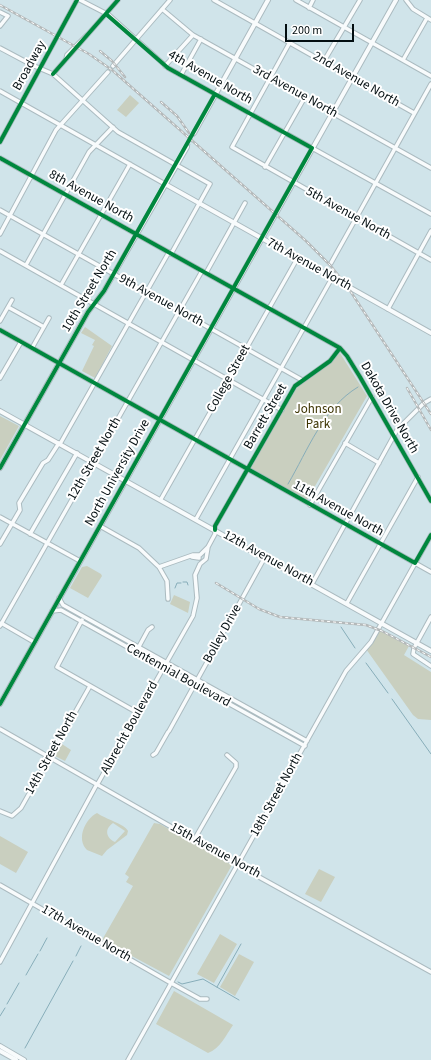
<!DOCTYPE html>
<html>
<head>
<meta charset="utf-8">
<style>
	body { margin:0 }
	#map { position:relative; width:431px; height:1060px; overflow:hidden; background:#d0e4ea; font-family:"Source Sans 3",sans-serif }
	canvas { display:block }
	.scale { position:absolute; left:285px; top:24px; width:69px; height:18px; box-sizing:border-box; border:2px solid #030e11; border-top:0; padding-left:5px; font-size:12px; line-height:14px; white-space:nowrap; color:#030e11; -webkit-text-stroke:3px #fff; paint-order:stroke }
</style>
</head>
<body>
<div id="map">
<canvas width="431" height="1060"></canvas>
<div class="scale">200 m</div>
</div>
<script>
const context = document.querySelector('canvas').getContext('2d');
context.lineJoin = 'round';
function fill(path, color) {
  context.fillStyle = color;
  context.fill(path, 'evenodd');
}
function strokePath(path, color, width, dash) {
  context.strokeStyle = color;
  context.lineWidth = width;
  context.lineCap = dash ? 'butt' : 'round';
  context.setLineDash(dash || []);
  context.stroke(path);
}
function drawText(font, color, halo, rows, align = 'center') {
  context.font = font + ' "Source Sans 3",sans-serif';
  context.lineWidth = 4;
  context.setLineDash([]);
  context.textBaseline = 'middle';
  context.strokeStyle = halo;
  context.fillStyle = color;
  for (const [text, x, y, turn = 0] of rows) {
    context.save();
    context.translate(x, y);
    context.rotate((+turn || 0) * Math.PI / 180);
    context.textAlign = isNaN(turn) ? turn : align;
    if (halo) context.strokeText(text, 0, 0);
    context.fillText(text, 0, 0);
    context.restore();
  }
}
fill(new Path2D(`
	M 130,95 L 139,103 L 126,117 L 117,110 Z
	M 85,327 L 112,346 L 95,378 L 82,371 L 94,346 L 92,345 L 95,340 L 81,333 Z
	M 340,353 L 367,396 L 307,500 L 250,468 L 296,389 L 302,382 L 330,363 Z
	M 0,416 L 19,426 L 0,460 Z
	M 87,566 L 101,574 L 102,576 L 88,598 L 70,588 L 82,567 Z
	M 174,595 L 190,602 L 188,613 L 170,604 Z
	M 379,629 L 409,646 L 404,655 L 431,672 L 431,720 L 418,719 L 413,715 L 366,649 Z
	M 62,744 L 71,750 L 65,761 L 55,756 Z
	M 97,813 C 105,819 125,824 128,831 L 127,835 L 107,850 L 102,856 L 87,850 C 76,839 85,819 97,813 ZM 113,823 L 125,831 L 115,842 C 106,838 104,829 113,823 Z
	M 154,823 L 160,824 L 232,865 L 169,976 L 102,940 L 133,886 L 126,882 L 129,877 L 125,874 Z
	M 0,836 L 28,852 L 16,873 L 0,864 Z
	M 319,869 L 335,877 L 321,902 L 305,894 Z
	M 220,934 L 237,944 L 214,983 L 197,974 Z
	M 239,954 L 254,962 L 235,996 L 220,987 Z
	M 174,991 L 233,1025 C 226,1035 220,1049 208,1053 L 156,1024 Z`), '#c9cfbf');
strokePath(new Path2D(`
	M 288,484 C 308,450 323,408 358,387
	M 183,582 L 187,582 L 188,585
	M 175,588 L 177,583 L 181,583
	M 341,627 L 355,648
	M 366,663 L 388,693
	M 392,699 L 431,754
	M 40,951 L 47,938
	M 76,956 L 81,946
	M 26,975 L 38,954
	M 178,982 L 182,984 L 203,979 L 239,1000
	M 217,987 L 241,944
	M 7,1004 L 19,983
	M 0,1016 L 5,1008
	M 25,1048 L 73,961`), '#87adb9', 1);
strokePath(new Path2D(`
	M 187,147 L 194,133`), '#b1c4c9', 4, [4, 2]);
const minor = new Path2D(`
	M 80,0 L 109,15 L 168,68 L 431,214
	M 214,0 L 414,113
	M 296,0 L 431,76
	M 406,0 L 413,9 L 431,20
	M 309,8 L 313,0
	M 162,9 L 193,35 L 431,168
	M 0,12 L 8,16 L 0,26
	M 290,42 L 232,147 L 431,260
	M 0,48 L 32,65 L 53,74 L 118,132 L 210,184 L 171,254
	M 66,59 L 67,55 L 87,35
	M 403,60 L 427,18
	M 324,61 L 360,0
	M 113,66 L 170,0
	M 165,66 L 193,35
	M 53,74 L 118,0
	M 181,75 L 201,39
	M 0,91 L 165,184
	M 0,142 L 77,0
	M 0,158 L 340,348 L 347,356 L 360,377 L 431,501
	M 265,167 L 305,97
	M 0,210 L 302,380
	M 0,234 L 56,130 L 108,72
	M 0,251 L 282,410
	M 331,263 L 431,84
	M 26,265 L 89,152 L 113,127
	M 206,273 L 245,203
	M 61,285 L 130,164
	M 8,307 L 44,327
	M 388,309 L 431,231
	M 0,321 L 12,300
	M 0,330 L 431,572
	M 32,348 L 49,318
	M 0,378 L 21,342
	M 345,443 L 379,463
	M 60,444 L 169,252
	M 161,499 L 297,259
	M 310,505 L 372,397
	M 0,517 L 80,561
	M 196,519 L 332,278
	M 100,526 L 139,548 L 159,567 L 193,555 L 200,555 L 208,547
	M 30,534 L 77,453
	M 0,544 L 20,510 L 19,503 L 43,463 L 48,460 L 59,443
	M 192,557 L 199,558
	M 159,567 L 167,581 L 168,599
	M 312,584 L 397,430 L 424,403 L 431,399
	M 59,598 L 63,605 L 307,741
	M 347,603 L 418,477
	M 52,611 L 61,610 L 305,746
	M 431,617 L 414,648 L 413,654 L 431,666
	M 82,620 L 57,667 L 138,713
	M 1,623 L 34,642
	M 0,626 L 202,271
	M 136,652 L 148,630 L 152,627
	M 0,729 L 259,877 L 431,972
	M 169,731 L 265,557
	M 153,755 L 156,753 L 168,732
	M 97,785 L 193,616 L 197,598 L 195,575 L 200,564 L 206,559 L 208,547 L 215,534 L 215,526 L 295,386 L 330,361 L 340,348
	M 0,811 L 12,816 L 21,808 L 90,686
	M 194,840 L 236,767 L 236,763 L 227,755
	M 0,885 L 171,983 L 200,999 L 207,999
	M 0,962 L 97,784
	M 128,1060 L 346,671 L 371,642 L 431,535`);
const major = new Path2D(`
	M 194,133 L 268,0
	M 165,184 L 431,333
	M 0,411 L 431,651
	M 0,468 L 88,312 L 104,291 L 187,147
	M 0,704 L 396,0
	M 0,1046 L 24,1060
	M 0,1051 L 16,1060`);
strokePath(minor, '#abbbc0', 5.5);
strokePath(major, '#abbbc0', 6);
strokePath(minor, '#f8fbfc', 3.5);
strokePath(major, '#f8fbfc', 4);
const rail = new Path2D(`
	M 0,5 L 89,54 L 112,70 L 306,241 L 330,265 L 347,286 L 431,414
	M 100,51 L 112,61 L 125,77
	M 161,102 L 177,116 L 189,133
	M 407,388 L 431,430
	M 216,583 L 259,609 L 280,617 L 366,625 L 382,631 L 431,657`);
strokePath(rail, '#b4b9ba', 2.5);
strokePath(rail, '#fff', 1, [3]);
strokePath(new Path2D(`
	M 53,74 L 118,0
	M 0,142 L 77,0
	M 0,158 L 340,348 L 347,356 L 360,377 L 431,501
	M 0,330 L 415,563 L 431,535
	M 0,468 L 88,312 L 104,291 L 215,94
	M 215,530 L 215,526 L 295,386 L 330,361 L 340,348
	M 0,704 L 312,148 L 168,68 L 106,14`), '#00873e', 4);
drawText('13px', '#030e11', '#fff', [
	["Broadway",30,66,-61],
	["4th Avenue North",210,78,30],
	["2nd Avenue North",356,80,30],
	["3rd Avenue North",295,92,29],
	["8th Avenue North",91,197,29],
	["5th Avenue North",348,214,29],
	["7th Avenue North",309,265,29],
	["10th Street North",90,291,-59],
	["9th Avenue North",161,301,29],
	["College Street",229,379,-61],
	["Dakota Drive North",389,408,60],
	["Barrett Street",266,417,-60],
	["12th Street North",95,459,-60],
	["North University Drive",118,473,-61],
	["11th Avenue North",338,509,29],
	["12th Avenue North",268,559,29],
	["Bolley Drive",223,634,-61],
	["Centennial Boulevard",178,676,29],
	["Albrecht Boulevard",130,728,-61],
	["14th Street North",52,753,-61],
	["18th Street North",277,795,-61],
	["15th Avenue North",215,851,29],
	["17th Avenue North",86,934,30]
]);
drawText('13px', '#3c3300', '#fff', [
	["Johnson",318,410],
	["Park",318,425]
]);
</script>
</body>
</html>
